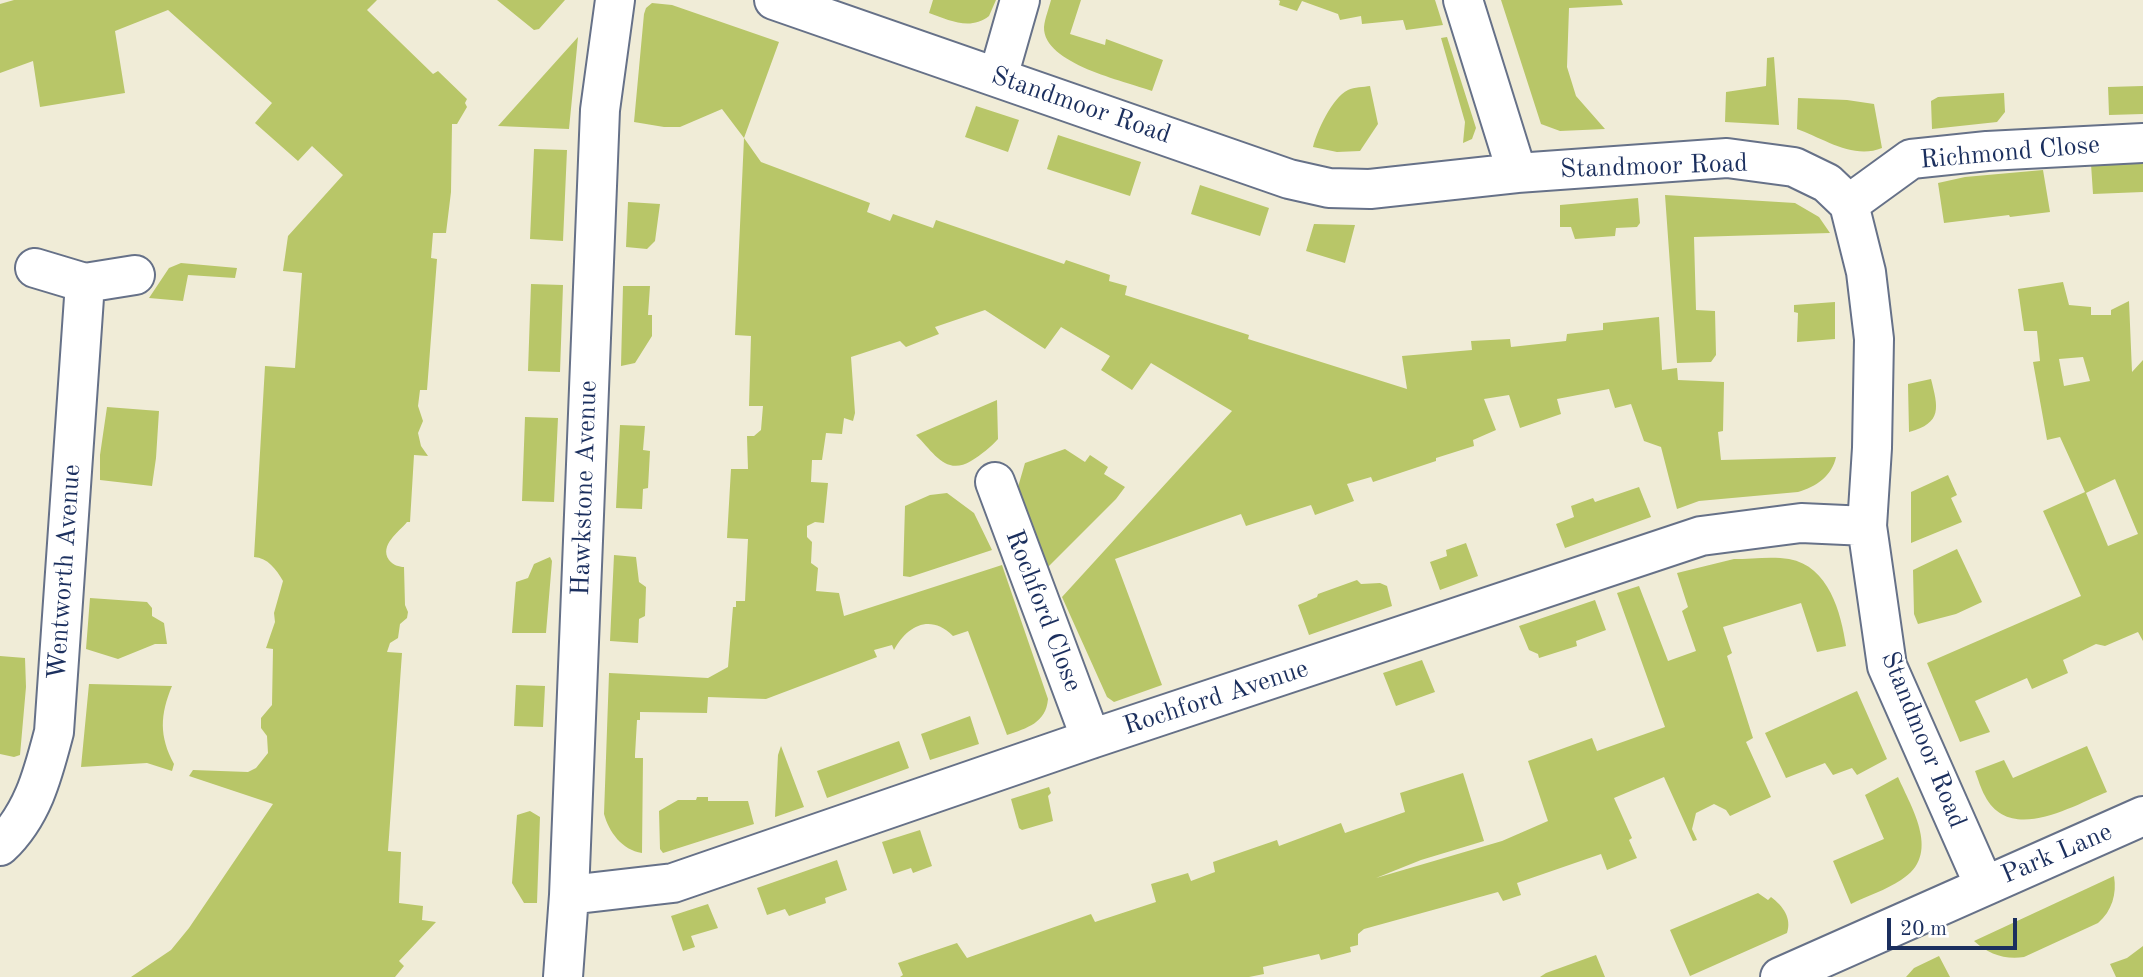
<!DOCTYPE html>
<html>
<head>
<meta charset="utf-8">
<style>
	body { margin:0 }
	#map { position:relative; width:2143px; height:977px; overflow:hidden; background:#f0ecd7; font-family:"Old Standard TT",serif }
	canvas { display:block }
	.scale { position:absolute; left:1887px; top:918px; width:130px; height:32px; box-sizing:border-box; border:4px solid #1b2f5e; border-top:0; padding-left:9px; font-size:21px; line-height:24px; white-space:nowrap; color:#1b2f5e; -webkit-text-stroke:5px #fff; paint-order:stroke }
</style>
</head>
<body>
<div id="map">
<canvas width="2143" height="977"></canvas>
<div class="scale">20 m</div>
</div>
<script>
const context = document.querySelector('canvas').getContext('2d');
context.lineJoin = 'round';
function fill(path, color) {
  context.fillStyle = color;
  context.fill(path, 'evenodd');
}
function strokePath(path, color, width, dash) {
  context.strokeStyle = color;
  context.lineWidth = width;
  context.lineCap = dash ? 'butt' : 'round';
  context.setLineDash(dash || []);
  context.stroke(path);
}
function drawText(font, color, halo, rows, align = 'center') {
  context.font = font + ' "Old Standard TT",serif';
  context.lineWidth = 5;
  context.setLineDash([]);
  context.textBaseline = 'middle';
  context.strokeStyle = halo;
  context.fillStyle = color;
  for (const [text, x, y, turn = 0] of rows) {
    context.save();
    context.translate(x, y);
    context.rotate((+turn || 0) * Math.PI / 180);
    context.textAlign = isNaN(turn) ? turn : align;
    if (halo) context.strokeText(text, 0, 0);
    context.fillText(text, 0, 0);
    context.restore();
  }
}
fill(new Path2D(`
	M 14,0 L 377,0 L 367,10 L 433,74 L 438,71 L 467,99 L 465,103 L 467,107 L 457,124 L 452,124 L 451,192 L 446,233 L 433,233 L 431,258 L 437,259 L 427,390 L 420,390 L 418,406 L 423,421 L 418,433 L 421,446 L 428,456 L 414,455 L 410,522 L 407,522 C 399,532 379,545 389,560 C 393,565 399,567 404,567 L 405,605 L 408,612 L 407,618 L 400,624 L 398,638 L 390,643 L 387,652 L 402,653 L 388,851 L 401,852 L 399,903 L 423,906 L 422,920 L 436,922 L 399,961 L 404,966 L 395,977 L 131,977 L 171,950 L 189,928 L 273,804 L 189,776 L 193,770 L 248,772 L 256,768 L 268,753 L 267,736 L 261,728 L 261,718 L 272,705 L 273,649 L 266,648 L 275,622 L 274,613 L 283,581 C 276,569 268,558 254,557 L 265,366 L 295,368 L 302,273 L 283,271 L 288,236 L 343,175 L 312,146 L 298,161 L 255,123 L 272,103 L 168,10 L 115,31 L 125,93 L 40,107 L 33,61 L 0,73 L 0,4 Z
	M 497,0 L 565,0 L 539,29 L 534,30 Z
	M 933,0 L 996,0 L 989,16 C 970,31 949,20 929,13 Z
	M 1051,0 L 1081,0 L 1070,34 L 1105,45 L 1106,39 L 1163,60 L 1152,91 C 1125,81 1043,64 1044,27 C 1045,18 1049,8 1051,0 Z
	M 1278,0 L 1435,0 L 1443,25 L 1406,30 L 1403,20 L 1362,24 L 1361,16 L 1340,20 L 1338,14 L 1302,1 L 1297,11 L 1279,5 L 1280,1 Z
	M 1501,0 L 1621,0 L 1623,5 L 1569,8 L 1567,67 L 1576,96 L 1605,129 L 1560,131 L 1541,124 Z
	M 652,3 L 672,5 L 779,42 L 744,138 L 761,162 L 870,203 L 867,212 L 890,221 L 893,214 L 933,228 L 936,220 L 1064,264 L 1066,260 L 1110,275 L 1109,281 L 1127,286 L 1125,295 L 1249,335 L 1248,339 L 1407,389 L 1402,356 L 1472,350 L 1471,341 L 1510,339 L 1511,347 L 1566,341 L 1567,334 L 1603,330 L 1603,323 L 1659,317 L 1662,370 L 1677,368 L 1678,380 L 1724,382 L 1723,431 L 1718,432 L 1721,460 L 1836,457 C 1832,476 1816,487 1798,492 L 1699,501 L 1677,509 L 1661,447 L 1644,441 L 1631,404 L 1615,408 L 1609,389 L 1557,399 L 1561,414 L 1520,428 L 1509,395 L 1484,399 L 1496,430 L 1473,440 L 1474,446 L 1436,458 L 1436,461 L 1373,482 L 1371,477 L 1347,484 L 1354,501 L 1315,515 L 1311,505 L 1246,526 L 1241,514 L 1115,559 L 1162,685 L 1114,702 L 1107,697 L 1062,597 L 1232,411 L 1151,363 L 1132,390 L 1101,370 L 1110,356 L 1061,327 L 1045,349 L 985,310 L 935,327 L 939,334 L 906,347 L 900,341 L 851,357 L 855,413 L 853,421 L 844,418 L 842,434 L 826,433 L 822,460 L 812,460 L 811,482 L 828,483 L 824,523 L 815,522 L 807,526 L 807,537 L 812,542 L 811,563 L 818,568 L 816,591 L 839,593 L 844,616 L 1002,565 L 1048,699 C 1046,723 1027,728 1007,735 L 968,631 L 953,636 C 930,613 907,626 894,650 L 892,645 L 874,650 L 877,657 L 766,699 L 708,697 L 707,713 L 640,712 L 640,720 L 637,720 L 635,755 L 635,758 L 643,758 L 642,853 C 622,850 609,832 604,814 L 609,673 L 708,678 L 728,667 L 733,607 L 736,607 L 736,601 L 745,601 L 748,539 L 727,538 L 731,469 L 748,469 L 747,436 L 754,436 L 761,430 L 763,406 L 749,406 L 751,336 L 735,335 L 744,138 L 722,109 L 680,127 L 664,127 L 634,122 L 644,14 L 646,8 Z
	M 578,37 L 569,129 L 498,126 Z
	M 1447,37 L 1476,128 L 1472,139 L 1463,143 L 1465,122 L 1441,38 Z
	M 1774,57 L 1779,125 L 1725,122 L 1726,92 L 1766,86 L 1767,58 Z
	M 1370,86 L 1378,124 L 1360,151 L 1337,152 L 1313,147 C 1317,131 1332,98 1348,90 C 1354,87 1364,87 1370,86 Z
	M 2143,86 L 2143,114 L 2109,115 L 2108,87 Z
	M 2004,93 L 2005,112 L 1997,122 L 1932,129 L 1931,101 L 1938,97 Z
	M 1798,98 L 1847,100 L 1874,104 L 1882,148 C 1853,160 1823,138 1797,129 Z
	M 976,106 L 1019,120 L 1008,152 L 965,137 Z
	M 1058,135 L 1141,162 L 1130,196 L 1047,169 Z
	M 534,149 L 567,150 L 563,241 L 530,239 Z
	M 2143,163 L 2143,192 L 2093,194 L 2091,164 Z
	M 2043,170 L 2050,212 L 2010,217 L 2009,215 L 1944,223 L 1938,183 L 1965,177 Z
	M 1200,185 L 1269,208 L 1260,236 L 1191,214 Z
	M 1665,195 L 1795,203 L 1819,217 L 1830,233 L 1694,237 L 1696,310 L 1715,311 L 1716,355 L 1711,362 L 1677,363 Z
	M 1638,198 L 1640,223 L 1637,227 L 1616,228 L 1615,236 L 1575,239 L 1571,227 L 1560,227 L 1560,205 Z
	M 628,202 L 660,204 L 655,241 L 647,249 L 626,247 Z
	M 1314,224 L 1355,225 L 1345,263 L 1306,251 Z
	M 181,263 L 237,268 L 235,278 L 188,275 L 183,301 L 149,298 L 169,268 Z
	M 2063,282 L 2069,305 L 2091,307 L 2091,315 L 2111,315 L 2111,310 L 2129,301 L 2132,372 L 2143,360 L 2143,641 L 2138,632 L 2105,646 L 2096,644 L 2063,660 L 2068,673 L 2032,689 L 2027,678 L 1975,701 L 1990,732 L 1960,742 L 1927,663 L 2081,596 L 2043,511 L 2085,492 L 2060,437 L 2047,440 L 2033,362 L 2040,361 L 2037,331 L 2024,331 L 2018,289 ZM 2083,357 L 2090,381 L 2064,386 L 2059,359 ZM 2115,479 L 2138,534 L 2108,546 L 2086,493 Z
	M 531,284 L 563,285 L 560,372 L 528,371 Z
	M 623,286 L 650,286 L 648,315 L 652,315 L 652,336 L 635,363 L 621,366 Z
	M 1835,302 L 1835,339 L 1797,342 L 1798,313 L 1794,312 L 1794,305 Z
	M 1931,379 C 1938,407 1943,423 1909,432 L 1908,384 Z
	M 997,400 L 998,439 C 990,448 982,454 971,461 C 946,476 934,453 916,435 Z
	M 107,407 L 159,411 L 156,458 L 152,486 L 100,480 L 100,455 Z
	M 525,417 L 558,418 L 554,502 L 522,501 Z
	M 620,425 L 645,426 L 643,450 L 650,451 L 648,488 L 643,489 L 642,509 L 616,508 Z
	M 1065,449 L 1085,462 L 1090,455 L 1108,467 L 1104,474 L 1125,487 L 1116,499 L 1048,567 L 1018,497 L 1018,487 L 1025,463 Z
	M 1948,475 L 1957,495 L 1951,498 L 1962,522 L 1911,543 L 1911,492 Z
	M 1639,487 L 1651,517 L 1565,548 L 1556,524 L 1574,517 L 1571,506 L 1593,498 L 1595,502 Z
	M 947,493 L 974,513 L 992,550 L 910,577 L 903,576 L 905,506 L 930,495 Z
	M 1466,543 L 1478,576 L 1440,590 L 1430,562 L 1447,556 L 1446,550 Z
	M 1957,549 L 1982,602 L 1956,614 L 1918,624 L 1914,614 L 1913,570 Z
	M 614,555 L 636,557 L 639,582 L 646,587 L 645,616 L 639,619 L 638,643 L 610,641 Z
	M 550,557 L 552,561 L 546,633 L 512,633 L 516,582 L 528,578 L 534,564 Z
	M 1734,559 C 1751,559 1772,556 1789,559 C 1829,566 1841,613 1846,646 L 1817,652 L 1801,603 L 1723,627 L 1732,653 L 1727,656 L 1753,738 L 1746,742 L 1771,797 L 1730,816 L 1726,810 L 1714,804 L 1696,813 L 1692,829 L 1697,840 L 1693,841 L 1664,777 L 1614,798 L 1632,838 L 1629,840 L 1637,858 L 1607,870 L 1601,854 L 1517,883 L 1521,895 L 1503,901 L 1498,892 L 1364,929 L 1358,934 L 1358,945 L 1350,947 L 1351,952 L 1321,960 L 1319,954 L 1263,967 L 1264,974 L 1249,977 L 900,977 L 903,975 L 898,963 L 957,943 L 967,958 L 1091,914 L 1095,922 L 1156,902 L 1151,884 L 1188,873 L 1191,881 L 1215,872 L 1213,862 L 1277,840 L 1279,846 L 1341,823 L 1345,833 L 1405,812 L 1400,793 L 1463,773 L 1484,841 L 1421,860 L 1376,878 L 1502,841 L 1548,821 L 1528,761 L 1592,738 L 1597,751 L 1665,727 L 1617,593 L 1639,586 L 1668,661 L 1696,651 L 1682,611 L 1688,607 L 1677,573 Z
	M 1357,580 L 1361,584 L 1380,583 L 1387,586 L 1392,606 L 1309,635 L 1298,605 L 1317,597 L 1318,594 Z
	M 90,598 L 147,602 L 152,608 L 152,616 L 164,623 L 167,644 L 155,644 L 118,659 L 86,649 Z
	M 1595,600 L 1606,630 L 1576,641 L 1577,646 L 1539,658 L 1538,654 L 1529,650 L 1519,626 Z
	M 0,656 L 25,658 L 26,687 L 20,755 L 14,757 L 0,754 Z
	M 1422,660 L 1435,692 L 1396,706 L 1383,673 Z
	M 89,684 L 172,686 C 160,715 159,736 174,764 L 172,771 L 147,763 L 81,767 Z
	M 516,685 L 545,686 L 543,727 L 514,726 Z
	M 1857,691 L 1887,759 L 1857,775 L 1852,768 L 1833,775 L 1825,763 L 1786,778 L 1765,733 Z
	M 970,716 L 979,744 L 930,760 L 921,734 Z
	M 899,741 L 909,768 L 827,798 L 817,771 Z
	M 781,746 L 804,807 L 775,817 L 778,755 Z
	M 2087,746 L 2107,792 C 2072,806 2010,844 1985,796 C 1981,789 1978,779 1975,771 L 2004,760 L 2013,778 Z
	M 1898,777 C 1912,809 1942,855 1901,880 C 1886,890 1867,896 1851,904 L 1833,861 L 1884,839 L 1865,795 Z
	M 1049,787 L 1051,793 L 1048,796 L 1053,821 L 1022,830 L 1019,828 L 1011,799 Z
	M 697,797 L 708,797 L 708,801 L 748,801 L 754,824 L 663,853 L 660,849 L 659,811 L 678,800 L 696,800 Z
	M 530,811 L 540,817 L 537,903 L 524,903 L 512,883 L 517,815 Z
	M 920,830 L 932,866 L 913,873 L 911,868 L 893,874 L 882,842 Z
	M 837,860 L 847,890 L 825,898 L 826,903 L 789,916 L 785,909 L 767,915 L 757,888 Z
	M 2114,876 C 2117,894 2112,911 2098,923 L 2024,957 C 2005,960 1988,954 1974,941 Z
	M 1758,893 L 1768,900 L 1771,897 C 1783,906 1792,918 1787,933 L 1690,976 L 1670,930 Z
	M 708,904 L 718,928 L 691,936 L 695,947 L 683,951 L 671,916 Z
	M 2143,946 L 2143,977 L 2116,977 L 2110,964 L 2127,958 Z
	M 1596,955 L 1605,977 L 1540,977 L 1546,973 Z
	M 1939,956 L 1950,977 L 1906,977 L 1914,968 Z`), '#b8c668');
const street = new Path2D(`
	M 774,0 L 1289,179 L 1329,188 L 1370,189 L 1517,173 L 1727,158 L 1794,167 L 1827,183 L 1849,204 L 1866,272 L 1874,339 L 1872,448 L 1867,526 L 1887,666 L 1984,885
	M 1463,0 L 1517,173
	M 998,77 L 1020,0
	M 1849,204 L 1911,159 L 1987,151 L 2143,143
	M 35,268 L 85,283 L 135,275
	M 995,482 L 1091,739
	M 0,846 C 33,815 43,774 54,732 L 85,283
	M 569,895 L 673,883 L 1091,739 L 1701,536 L 1801,523 L 1867,526
	M 563,977 L 569,895 L 600,110 L 615,0
	M 1780,977 L 2143,816`);
strokePath(street, '#667188', 42);
strokePath(street, '#fff', 38);
drawText('26px', '#1b2f5e', '#fff', [
	["Standmoor Road",1081,106,19],
	["Richmond Close",2010,153,-5],
	["Standmoor Road",1654,167,-2],
	["Hawkstone Avenue",585,488,-88],
	["Wentworth Avenue",65,572,-86],
	["Rochford Close",1043,611,69],
	["Rochford Avenue",1216,698,-18],
	["Standmoor Road",1923,740,68],
	["Park Lane",2057,854,-23]
]);
</script>
</body>
</html>
